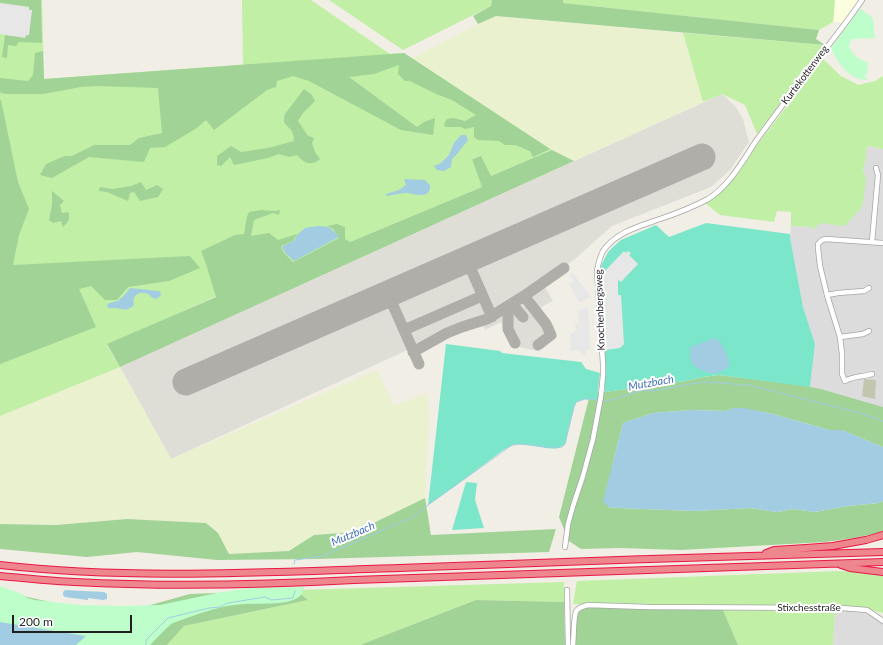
<!DOCTYPE html>
<html>
<head>
<meta charset="utf-8">
<style>
	body { margin:0 }
	#map { position:relative; width:883px; height:645px; overflow:hidden; background:#f1eee5; font-family:Lato,sans-serif }
	canvas { display:block }
	.scale { position:absolute; left:12px; top:615px; width:120px; height:18px; box-sizing:border-box; border:2px solid #1f1f1f; border-top:0; padding-left:5px; font-size:12px; line-height:14px; white-space:nowrap; color:#1f1f1f; -webkit-text-stroke:3px #fff; paint-order:stroke }
</style>
</head>
<body>
<div id="map">
<canvas width="883" height="645"></canvas>
<div class="scale">200 m</div>
</div>
<script>
const context = document.querySelector('canvas').getContext('2d');
context.lineJoin = 'round';
function fill(path, color) {
  context.fillStyle = color;
  context.fill(path, 'evenodd');
}
function strokePath(path, color, width, dash) {
  context.strokeStyle = color;
  context.lineWidth = width;
  context.lineCap = dash ? 'butt' : 'round';
  context.setLineDash(dash || []);
  context.stroke(path);
}
function drawText(font, color, halo, rows, align = 'center') {
  context.font = font + ' Lato,sans-serif';
  context.lineWidth = 4;
  context.setLineDash([]);
  context.textBaseline = 'middle';
  context.strokeStyle = halo;
  context.fillStyle = color;
  for (const [text, x, y, turn = 0] of rows) {
    context.save();
    context.translate(x, y);
    context.rotate((+turn || 0) * Math.PI / 180);
    context.textAlign = isNaN(turn) ? turn : align;
    if (halo) context.strokeText(text, 0, 0);
    context.fillText(text, 0, 0);
    context.restore();
  }
}
fill(new Path2D(`
	M 867,146 L 883,149 L 883,407 L 821,389 L 810,387 L 815,344 L 803,307 L 790,237 L 791,226 L 811,227 L 820,223 L 866,178 L 863,170 L 865,162 Z
	M 842,607 L 870,610 L 883,620 L 883,645 L 833,645 L 835,614 Z`), '#dddcdc');
fill(new Path2D(`
	M 835,0 L 861,0 L 843,23 L 833,22 Z`), '#fbffdf');
fill(new Path2D(`
	M 722,94 L 735,106 L 743,119 L 749,142 L 730,170 L 711,187 L 612,226 L 575,259 L 542,282 L 553,301 L 541,307 L 555,336 L 538,351 L 513,346 L 501,322 L 485,330 L 479,317 L 171,459 L 120,367 Z`), '#dfded6');
fill(new Path2D(`
	M 864,379 L 876,380 L 875,399 L 862,396 Z`), '#c3c6af');
fill(new Path2D(`
	M 496,16 L 683,33 L 703,102 L 574,161 L 552,150 L 412,58 L 478,24 Z
	M 120,367 L 171,459 L 377,370 L 394,406 L 427,393 L 429,417 L 425,498 L 355,532 L 314,535 L 289,551 L 229,554 L 218,533 L 206,523 L 127,519 L 56,525 L 0,524 L 0,416 Z`), '#eaf1ce');
fill(new Path2D(`
	M 0,0 L 42,0 L 44,79 L 243,65 L 242,0 L 311,0 L 390,54 L 404,53 L 552,150 L 491,176 L 481,157 L 472,158 L 482,187 L 350,242 L 345,240 L 345,227 L 327,226 L 333,229 L 340,238 L 293,262 L 107,345 L 120,367 L 0,416 Z
	M 329,0 L 492,0 L 491,6 L 403,50 Z
	M 563,0 L 835,0 L 833,22 L 819,30 L 563,3 Z
	M 683,33 L 825,45 L 797,77 L 794,86 L 757,134 L 745,105 L 722,94 L 703,102 Z
	M 822,58 L 841,76 L 858,85 L 875,81 L 883,76 L 883,149 L 867,146 L 865,162 L 863,170 L 866,178 L 863,203 L 861,208 L 845,226 L 820,223 L 815,229 L 811,227 L 791,226 L 791,212 L 777,211 L 774,222 L 720,215 L 705,203 L 726,187 L 739,171 L 760,141 L 815,70 Z
	M 839,571 L 859,572 L 883,574 L 883,613 L 870,610 L 573,604 L 577,581 Z
	M 564,582 L 564,602 L 476,600 L 360,645 L 167,645 L 184,626 L 308,600 L 296,590 Z
	M 723,610 L 837,611 L 835,614 L 833,645 L 738,645 Z`), '#c1efa6');
fill(new Path2D(`
	M 0,0 L 41,0 L 42,43 L 19,42 L 16,46 L 8,45 L 7,58 L 2,57 L 5,35 L 25,37 L 32,10 L 29,10 L 29,7 L 0,3 Z
	M 492,0 L 563,0 L 563,3 L 819,30 L 816,39 L 825,45 L 496,16 L 478,24 L 473,16 L 491,6 Z
	M 43,51 L 44,79 L 404,53 L 550,149 L 533,157 L 530,151 L 515,145 L 505,145 L 499,141 L 478,140 L 474,137 L 474,127 L 465,129 L 461,127 L 445,127 L 444,124 L 447,119 L 453,118 L 465,121 L 476,115 L 452,100 L 436,94 L 410,81 L 405,81 L 398,74 L 399,65 L 374,74 L 349,77 L 417,127 L 424,122 L 435,118 L 433,135 L 401,130 L 309,81 L 293,76 L 277,81 L 276,87 L 267,90 L 214,130 L 206,120 L 197,128 L 165,147 L 150,148 L 144,162 L 89,157 L 52,178 L 40,175 L 46,164 L 65,156 L 72,156 L 94,145 L 130,145 L 139,138 L 162,133 L 158,88 L 97,86 L 81,87 L 43,94 L 7,94 L 1,93 L 0,91 L 0,78 L 28,81 L 33,75 L 35,53 Z
	M 304,89 L 311,94 L 315,101 L 303,113 L 298,121 L 308,136 L 312,137 L 314,139 L 312,143 L 315,152 L 320,159 C 311,167 304,163 297,155 L 289,157 L 279,154 L 268,158 L 234,165 L 230,157 L 221,166 L 217,165 L 217,156 L 231,146 L 241,152 L 268,148 L 294,141 C 294,137 293,132 290,129 C 285,123 282,123 285,114 Z
	M 0,100 L 1,100 L 18,182 L 29,209 L 19,235 L 13,265 L 190,256 L 200,268 L 169,281 L 128,287 L 117,300 L 105,300 L 91,286 L 79,289 L 96,327 L 0,364 Z
	M 552,150 L 574,161 L 120,367 L 107,344 L 216,297 L 206,264 L 201,251 L 235,235 L 244,234 C 246,227 245,219 249,212 L 261,210 L 275,211 L 280,210 L 279,215 L 273,213 L 254,220 L 251,236 L 269,233 L 278,240 L 297,234 L 293,241 L 281,246 L 284,253 L 293,262 L 339,238 L 333,229 L 327,226 L 337,224 L 345,227 L 345,239 L 350,242 L 482,187 L 472,159 L 481,156 L 491,176 Z
	M 141,182 L 146,190 L 157,185 L 163,189 L 158,197 L 140,201 L 134,192 L 130,193 L 128,201 L 107,192 L 99,191 L 100,187 L 113,189 L 131,186 Z
	M 52,191 L 64,201 L 60,205 L 62,213 L 68,212 C 71,218 68,222 63,227 L 61,221 L 53,223 L 49,220 L 52,205 Z
	M 719,375 L 801,385 L 821,389 L 883,407 L 883,447 L 856,436 L 842,430 L 829,430 L 769,413 L 734,408 L 725,411 L 692,410 L 653,413 L 623,423 L 613,462 L 608,507 L 618,508 L 694,511 L 750,508 L 777,512 L 794,509 L 814,512 L 848,506 L 879,503 L 883,501 L 883,532 L 855,538 L 825,542 L 681,550 L 619,548 L 581,549 L 569,541 L 559,517 L 590,394 L 686,381 L 703,377 Z
	M 425,498 L 431,535 L 556,529 L 549,552 L 316,559 L 217,560 L 137,552 L 87,557 L 0,549 L 0,524 L 56,525 L 127,519 L 206,523 L 218,533 L 229,554 L 289,551 L 314,535 L 355,532 Z
	M 296,590 L 308,600 L 184,626 L 167,645 L 76,645 L 0,591 L 46,601 L 77,611 L 118,614 L 190,594 Z
	M 476,600 L 564,602 L 565,645 L 360,645 Z
	M 588,606 L 723,610 L 738,645 L 575,645 L 577,616 L 579,611 Z`), '#a1d396');
fill(new Path2D(`
	M 860,9 L 861,9 L 873,18 L 875,38 L 854,39 L 851,40 L 849,45 C 851,55 860,60 869,63 L 867,65 L 868,73 L 865,74 L 867,80 C 849,80 837,62 831,48 Z
	M 0,586 L 22,594 L 27,598 L 35,600 L 80,605 L 122,606 L 160,605 L 217,593 L 249,588 L 304,587 C 303,595 298,599 290,601 C 276,605 259,603 244,604 C 224,605 203,612 184,619 C 179,621 174,622 170,625 C 163,631 157,638 150,645 L 0,645 Z`), '#befecb');
fill(new Path2D(`
	M 706,223 L 790,234 L 790,237 L 803,307 L 815,344 L 810,387 L 719,375 L 703,377 L 686,381 L 605,392 L 605,355 L 602,311 L 601,266 L 608,252 L 613,247 L 621,240 L 656,225 L 669,237 Z
	M 446,344 L 500,351 L 502,353 L 581,362 L 586,369 L 600,373 L 597,399 L 585,399 L 576,402 L 574,407 L 565,444 C 552,456 527,439 511,446 C 501,450 492,459 483,465 C 465,479 447,492 428,505 Z
	M 466,482 L 477,483 L 475,500 L 484,528 L 452,530 Z`), '#7ce6ca');
fill(new Path2D(`
	M 0,3 L 29,7 L 29,10 L 32,10 L 29,35 L 26,35 L 25,38 L 0,34 Z
	M 624,251 L 626,253 L 628,251 L 631,253 L 629,255 L 638,264 L 621,282 L 618,280 L 618,295 L 621,295 L 624,344 L 620,348 L 605,350 L 603,306 L 602,304 L 601,282 L 603,273 Z
	M 572,272 L 591,297 L 579,303 L 569,283 L 573,282 L 570,274 Z
	M 588,307 L 590,349 L 587,350 L 584,356 L 578,350 L 571,351 L 570,333 L 573,333 L 576,330 L 575,322 L 582,328 L 582,324 L 579,325 L 578,311 L 581,310 L 584,308 Z`), '#e7e7e7');
fill(new Path2D(`
	M 461,135 L 466,135 L 468,140 L 457,154 L 452,159 L 451,167 L 444,171 L 437,170 L 434,166 L 441,163 L 449,155 L 454,143 Z
	M 404,179 L 425,180 L 430,185 C 431,200 416,194 407,193 C 401,193 394,195 387,196 L 386,194 L 399,190 L 406,185 Z
	M 318,226 C 330,226 332,229 339,237 L 294,261 L 285,253 L 282,246 L 294,241 L 297,235 L 305,228 Z
	M 130,288 L 148,290 L 159,291 L 160,292 L 161,295 L 159,297 C 156,299 156,299 153,298 C 149,296 152,296 148,294 C 139,290 131,296 134,305 C 126,313 123,308 115,308 C 112,308 110,309 108,308 L 107,305 C 111,301 115,303 119,300 C 123,297 127,292 130,288 Z
	M 715,338 C 724,343 727,356 730,365 C 717,378 705,374 692,364 L 690,356 L 691,347 Z
	M 734,408 L 744,408 L 769,413 L 829,430 L 842,430 L 856,436 L 883,447 L 883,501 L 879,503 L 848,506 L 814,512 L 794,509 L 777,512 L 750,508 L 694,511 L 618,508 L 608,507 L 603,501 L 623,423 L 653,413 L 692,410 L 725,411 Z
	M 65,590 L 104,592 L 107,594 L 107,599 L 103,600 L 88,598 L 88,600 L 65,597 L 63,595 L 63,592 Z
	M 0,622 L 86,636 L 76,645 L 0,645 Z`), '#a1cce2');
strokePath(new Path2D(`
	M 602,400 L 605,401 L 615,399 L 643,390 L 653,391 L 696,383 L 709,382 L 723,383 L 741,385 L 749,385 L 860,413 L 883,421
	M 294,564 L 295,560 L 323,556 L 413,517 L 428,505 L 512,445 L 520,444 L 556,448 L 562,447 L 565,444 L 574,407 L 576,402 L 585,399 L 599,400
	M 146,645 L 146,640 L 168,618 L 209,608 L 220,607 L 228,603 L 265,597 L 271,600 L 293,598 L 295,591`), '#a1cce2', 1);
strokePath(new Path2D(`
	M 467,260 L 492,317
	M 388,294 L 419,364
	M 524,296 L 564,268
	M 512,304 L 523,317
	M 508,306 L 508,329 L 515,343
	M 404,330 L 482,296
	M 413,352 L 447,333 L 462,327 L 487,319 L 524,296 L 546,324 L 551,335 L 538,345`), '#afaea9', 11);
strokePath(new Path2D(`
	M 186,382 L 702,157`), '#afaea9', 27);
const minor = new Path2D(`
	M 872,242 L 878,175 L 876,168
	M 827,295 L 838,293 L 864,291 L 869,288
	M 840,337 L 863,334 L 869,331
	M 872,374 C 863,377 853,376 845,381 L 842,374 L 842,354 L 840,337 L 827,295 L 820,266 L 818,248 L 818,244 L 822,240 L 826,239 L 883,243
	M 565,547 L 568,524 L 573,506 L 583,476 L 593,439 L 601,396 L 603,375 L 603,364 L 597,271 C 598,265 600,257 603,251 C 616,232 640,226 660,219 C 675,214 695,206 708,199 C 730,185 742,162 756,141 C 766,127 777,113 787,99 C 811,66 839,34 862,0
	M 567,590 L 568,645
	M 573,645 C 574,638 573,615 577,610 C 580,607 584,606 588,605 L 648,607 L 842,608 L 867,610 L 883,621`);
const highway = new Path2D(`
	M 766,553 L 774,550 L 806,548 L 833,546 L 866,540 L 883,535
	M 0,565 C 133,580 266,572 399,568 C 560,562 722,556 883,552
	M 841,565 L 850,568 L 883,572
	M 0,576 C 25,578 50,581 75,582 C 168,587 261,585 354,580 L 883,562`);
strokePath(minor, '#a6a6a6', 6);
strokePath(highway, '#ea1645', 8);
strokePath(minor, '#fff', 4.5);
strokePath(highway, '#ee868d', 6);
drawText('10px', '#1f1f1f', '#fff', [
	["Kurtekottenweg",805,75,-53],
	["Knochenbergsweg",600,310,-92],
	["Stixchesstraße",809,608]
]);
drawText('italic 11px', '#436fb8', '#fff', [
	["Mutzbach",651,383,-10],
	["Mutzbach",353,534,-23]
]);
</script>
</body>
</html>
